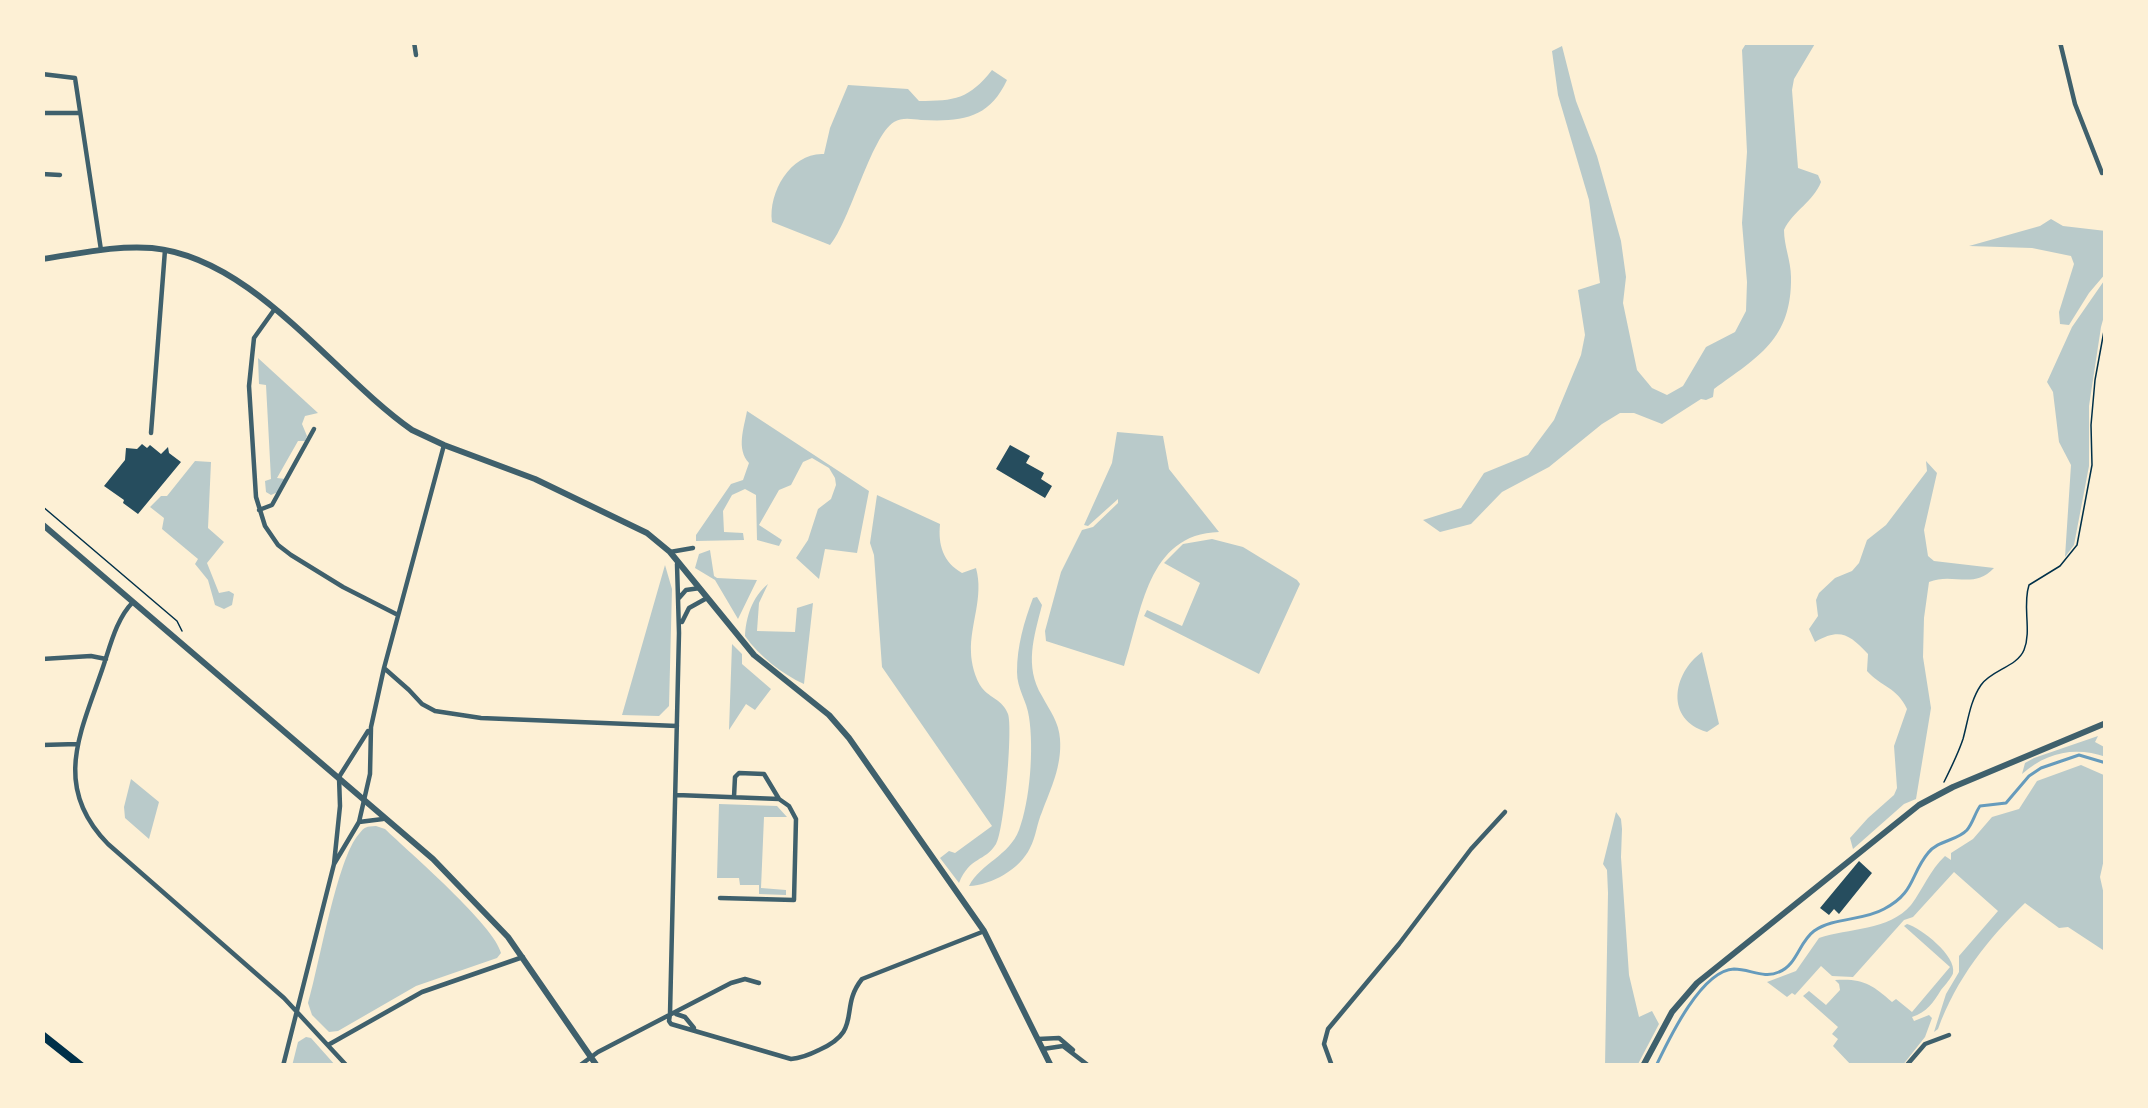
<!DOCTYPE html>
<html>
<head>
<meta charset="utf-8">
<style>
	body { margin:0 }
	#map { position:relative; width:2148px; height:1108px; overflow:hidden; background:#fdf0d5; font-family:"DejaVu Sans",sans-serif }
	canvas { display:block }
	.frame { position:absolute; inset:0; border:45px solid #fdf0d5; pointer-events:none }
</style>
</head>
<body>
<div id="map">
<canvas width="2148" height="1108"></canvas>
<div class="frame"></div>
</div>
<script>
const context = document.querySelector('canvas').getContext('2d');
context.lineJoin = 'round';
function fill(path, color) {
  context.fillStyle = color;
  context.fill(path, 'evenodd');
}
function strokePath(path, color, width, dash) {
  context.strokeStyle = color;
  context.lineWidth = width;
  context.lineCap = dash ? 'butt' : 'round';
  context.setLineDash(dash || []);
  context.stroke(path);
}
fill(new Path2D(`
	M 1747,42 L 1816,42 L 1794,79 L 1792,90 L 1798,168 L 1818,175 L 1821,182 C 1813,202 1793,211 1784,230 C 1784,246 1791,261 1791,277 C 1792,339 1758,357 1714,389 L 1713,397 L 1706,400 L 1701,399 L 1662,424 L 1634,413 L 1620,413 L 1602,424 L 1549,467 L 1502,492 L 1471,524 L 1440,532 L 1423,520 L 1461,508 L 1484,473 L 1528,455 L 1554,420 L 1581,355 L 1585,335 L 1578,290 L 1600,283 L 1589,200 L 1558,95 L 1552,51 L 1562,46 L 1576,101 L 1597,156 L 1621,241 L 1626,277 L 1623,303 L 1637,370 L 1652,388 L 1667,395 L 1683,386 L 1706,347 L 1735,332 L 1746,311 L 1747,282 L 1742,223 L 1747,152 L 1742,50 Z
	M 992,70 L 1007,80 C 989,119 961,122 921,120 C 912,119 902,117 894,122 C 871,136 850,222 830,245 L 772,222 C 768,191 792,152 824,154 L 830,128 L 848,85 L 908,89 L 919,101 C 955,101 969,99 992,70 Z
	M 2051,219 L 2063,226 L 2106,231 L 2106,273 L 2089,293 L 2069,325 L 2060,324 L 2059,312 L 2074,264 L 2071,256 L 2032,248 L 1969,246 L 2040,226 Z
	M 2106,278 L 2106,309 L 2101,327 L 2089,406 L 2089,466 L 2074,545 L 2065,557 L 2071,465 L 2059,442 L 2053,392 L 2047,382 L 2072,327 Z
	M 258,358 L 318,413 L 305,416 L 302,424 L 307,436 L 305,441 L 298,441 L 277,478 L 285,479 L 278,492 L 271,495 L 266,492 L 265,481 L 271,479 L 266,385 L 259,384 Z
	M 747,411 L 869,491 L 857,553 L 825,549 L 819,579 L 796,558 L 808,540 L 818,509 L 831,499 L 836,485 L 835,478 L 829,468 L 812,458 L 803,462 L 791,485 L 779,490 L 759,525 L 782,540 L 779,546 L 757,540 L 756,495 L 745,489 L 732,495 L 723,511 L 724,532 L 743,533 L 744,540 L 696,541 L 696,535 L 731,484 L 743,480 L 749,463 C 736,449 744,428 747,411 Z
	M 1117,432 L 1163,436 L 1169,469 L 1219,532 C 1147,534 1142,612 1124,666 L 1046,641 L 1045,631 L 1061,572 L 1082,530 L 1093,527 L 1118,503 L 1118,499 L 1088,526 L 1084,525 L 1112,463 Z
	M 195,461 L 211,462 L 208,528 L 224,542 L 207,563 L 219,593 L 229,591 L 234,594 L 232,605 L 224,609 L 215,605 L 208,580 L 195,564 L 198,559 L 162,529 L 164,518 L 150,507 L 161,496 L 167,496 Z
	M 1926,461 L 1937,473 L 1924,530 L 1928,556 L 1934,561 L 1994,568 C 1973,590 1953,572 1929,582 L 1924,618 L 1923,657 L 1931,708 L 1916,799 L 1904,804 L 1853,849 L 1850,838 L 1868,818 L 1894,795 L 1897,788 L 1894,746 L 1907,709 C 1897,687 1881,687 1867,671 L 1868,654 C 1849,634 1840,628 1815,642 L 1809,629 L 1818,616 L 1816,600 L 1819,593 L 1835,578 L 1852,571 L 1859,563 L 1867,540 L 1886,525 L 1927,471 Z
	M 877,495 L 940,524 C 938,545 943,562 962,573 L 976,568 C 984,597 970,624 971,652 C 971,662 975,679 982,688 C 990,698 1003,700 1008,714 C 1013,728 1004,832 996,844 C 985,862 970,856 959,883 L 940,858 L 949,851 L 955,853 L 992,826 L 882,667 L 874,555 L 870,543 Z
	M 1212,539 L 1243,547 L 1297,580 L 1300,584 L 1259,674 L 1144,616 L 1147,610 L 1182,626 L 1200,583 L 1164,563 L 1183,544 Z
	M 710,550 L 714,576 L 717,578 L 757,580 L 738,619 L 715,580 L 695,568 L 699,554 Z
	M 665,565 L 672,589 L 669,706 L 659,716 L 622,715 Z
	M 768,584 L 759,603 L 757,631 L 795,632 L 797,608 L 813,603 L 804,684 C 782,674 759,656 745,636 C 746,617 752,597 768,584 Z
	M 1037,597 L 1042,605 C 1034,637 1024,666 1042,696 C 1050,711 1059,722 1060,739 C 1062,766 1051,788 1042,812 C 1037,823 1036,837 1030,848 C 1020,869 992,885 969,886 C 981,863 1009,856 1019,830 C 1030,801 1034,749 1029,717 C 1027,701 1017,689 1017,672 C 1017,646 1024,622 1033,598 Z
	M 732,644 L 742,654 L 742,664 L 771,689 L 755,710 L 746,704 L 729,730 Z
	M 1702,652 L 1719,724 L 1707,732 C 1665,720 1672,674 1702,652 Z
	M 2098,736 L 2095,742 L 2106,748 L 2106,757 C 2076,746 2046,752 2022,774 L 2025,763 L 2034,758 Z
	M 2081,765 L 2106,776 L 2106,850 L 2100,877 L 2106,904 L 2106,952 L 2068,927 L 2059,928 L 2025,903 C 1988,939 1956,979 1938,1029 L 1934,1032 L 1946,994 L 1959,972 L 1959,956 L 1998,911 L 1954,872 L 1913,917 L 1904,920 L 1853,977 L 1832,976 L 1821,966 L 1795,995 L 1792,993 L 1787,997 L 1767,982 L 1796,971 L 1819,938 C 1848,928 1889,931 1911,905 C 1923,889 1930,870 1945,856 L 1951,860 L 1951,853 L 1973,839 L 1992,817 L 2019,809 L 2037,781 Z
	M 131,779 L 159,802 L 149,839 L 125,818 L 124,807 Z
	M 719,804 L 777,806 L 787,817 L 764,817 L 761,888 L 786,890 L 786,895 L 759,894 L 759,885 L 740,885 L 739,878 L 717,878 Z
	M 1616,812 L 1621,819 L 1622,829 L 1621,857 L 1629,975 L 1639,1017 L 1652,1011 L 1659,1024 L 1637,1066 L 1605,1066 L 1608,893 L 1607,870 L 1603,864 Z
	M 376,826 L 385,829 C 409,852 495,926 501,953 L 497,958 L 416,986 L 338,1031 L 329,1032 L 312,1015 L 308,1003 C 319,967 337,858 359,834 C 365,826 366,827 376,826 Z
	M 1907,924 C 1921,928 1957,956 1953,973 C 1953,976 1942,989 1941,990 C 1933,1003 1927,1012 1912,1017 L 1914,1021 L 1929,1015 L 1932,1018 L 1925,1037 L 1902,1066 L 1852,1066 L 1833,1046 L 1838,1039 L 1832,1034 L 1838,1027 L 1803,996 L 1809,991 L 1826,1005 L 1840,990 L 1839,984 L 1835,980 C 1862,978 1872,984 1892,1002 L 1896,999 L 1912,1012 L 1950,967 L 1904,926 Z
	M 306,1037 L 311,1038 L 336,1066 L 292,1066 L 298,1042 Z`), '#b9caca');
strokePath(new Path2D(`
	M 1656,1066 C 1668,1041 1701,970 1734,969 C 1750,969 1764,979 1779,972 C 1797,965 1799,942 1814,931 C 1834,917 1863,921 1884,909 C 1915,893 1910,875 1928,853 C 1938,840 1957,841 1967,830 C 1973,823 1975,813 1980,806 L 2006,803 L 2029,776 L 2041,768 L 2079,755 L 2106,763`), '#669bbc', 3);
fill(new Path2D(`
	M 142,444 L 147,448 L 150,445 L 161,454 L 168,447 L 169,453 L 181,462 L 138,514 L 123,503 L 124,500 L 104,486 L 125,460 L 126,448 L 137,449 Z
	M 1010,445 L 1030,456 L 1026,463 L 1044,473 L 1041,479 L 1052,486 L 1045,498 L 996,469 Z
	M 1859,861 L 1872,873 L 1839,914 L 1834,909 L 1829,915 L 1820,908 Z`), '#264d5e');
strokePath(new Path2D(`
	M 42,506 L 177,621 L 182,631
	M 1944,782 C 1951,768 1958,754 1963,739 C 1968,721 1970,701 1981,685 C 1991,670 2017,667 2024,650 C 2032,630 2022,606 2029,585 L 2060,566 L 2077,545 L 2092,465 L 2091,425 L 2095,380 L 2106,320`), '#003049', 1.5);
strokePath(new Path2D(`
	M 414,42 L 416,55
	M 2060,42 L 2075,104 L 2102,173
	M 42,74 L 75,78 L 101,250
	M 42,113 L 80,113
	M 42,174 L 60,175
	M 274,310 L 254,338 L 249,386 L 256,497 L 265,526 L 278,545 L 291,555 L 343,587 L 398,615
	M 151,433 L 165,250
	M 259,510 L 272,505 L 314,429
	M 670,552 L 693,548
	M 679,598 L 686,590 L 700,588
	M 133,602 C 116,619 110,647 102,670 C 80,734 52,787 108,844 L 284,998 L 347,1066
	M 682,622 L 689,608 L 707,598
	M 42,659 L 91,656 L 106,659
	M 384,668 L 409,690 L 422,704 L 435,711 L 481,718 L 677,726
	M 42,745 L 77,744
	M 677,795 L 779,799
	M 359,822 L 383,819
	M 334,864 L 359,822 L 370,774 L 371,727 L 384,668 L 444,445
	M 720,898 L 794,900 L 796,819 L 789,806 L 779,799 L 764,774 L 739,773 L 735,777 L 734,797
	M 670,1014 L 679,633 L 677,564
	M 670,1014 L 669,1021 L 671,1024 L 791,1059 C 802,1058 809,1055 819,1050 C 864,1030 838,1009 862,979 L 982,932
	M 676,1014 L 685,1017 L 694,1028
	M 1038,1039 L 1059,1038 L 1073,1050
	M 328,1045 L 422,992 L 523,957
	M 1043,1049 L 1063,1046 L 1089,1066
	M 283,1066 L 334,864 L 340,806 L 339,777 L 368,731
	M 579,1066 L 598,1052 L 731,983 L 745,979 L 759,983
	M 1332,1066 L 1324,1044 L 1328,1029 L 1399,944 L 1471,849 L 1505,812
	M 1906,1066 L 1925,1044 L 1949,1035`), '#3f606c', 4.5);
strokePath(new Path2D(`
	M 42,259 C 78,254 115,245 152,248 C 254,258 332,374 412,430 L 444,445 L 535,479 L 647,533 L 670,552 L 754,655 L 829,715 L 849,738 L 984,931 L 1051,1066
	M 42,524 L 433,859 L 508,937 L 597,1066
	M 1643,1066 L 1672,1012 L 1697,983 L 1919,805 L 1953,787 L 2106,723`), '#3f606c', 6);
strokePath(new Path2D(`
	M 42,1035 L 81,1066`), '#003049', 8);
</script>
</body>
</html>
